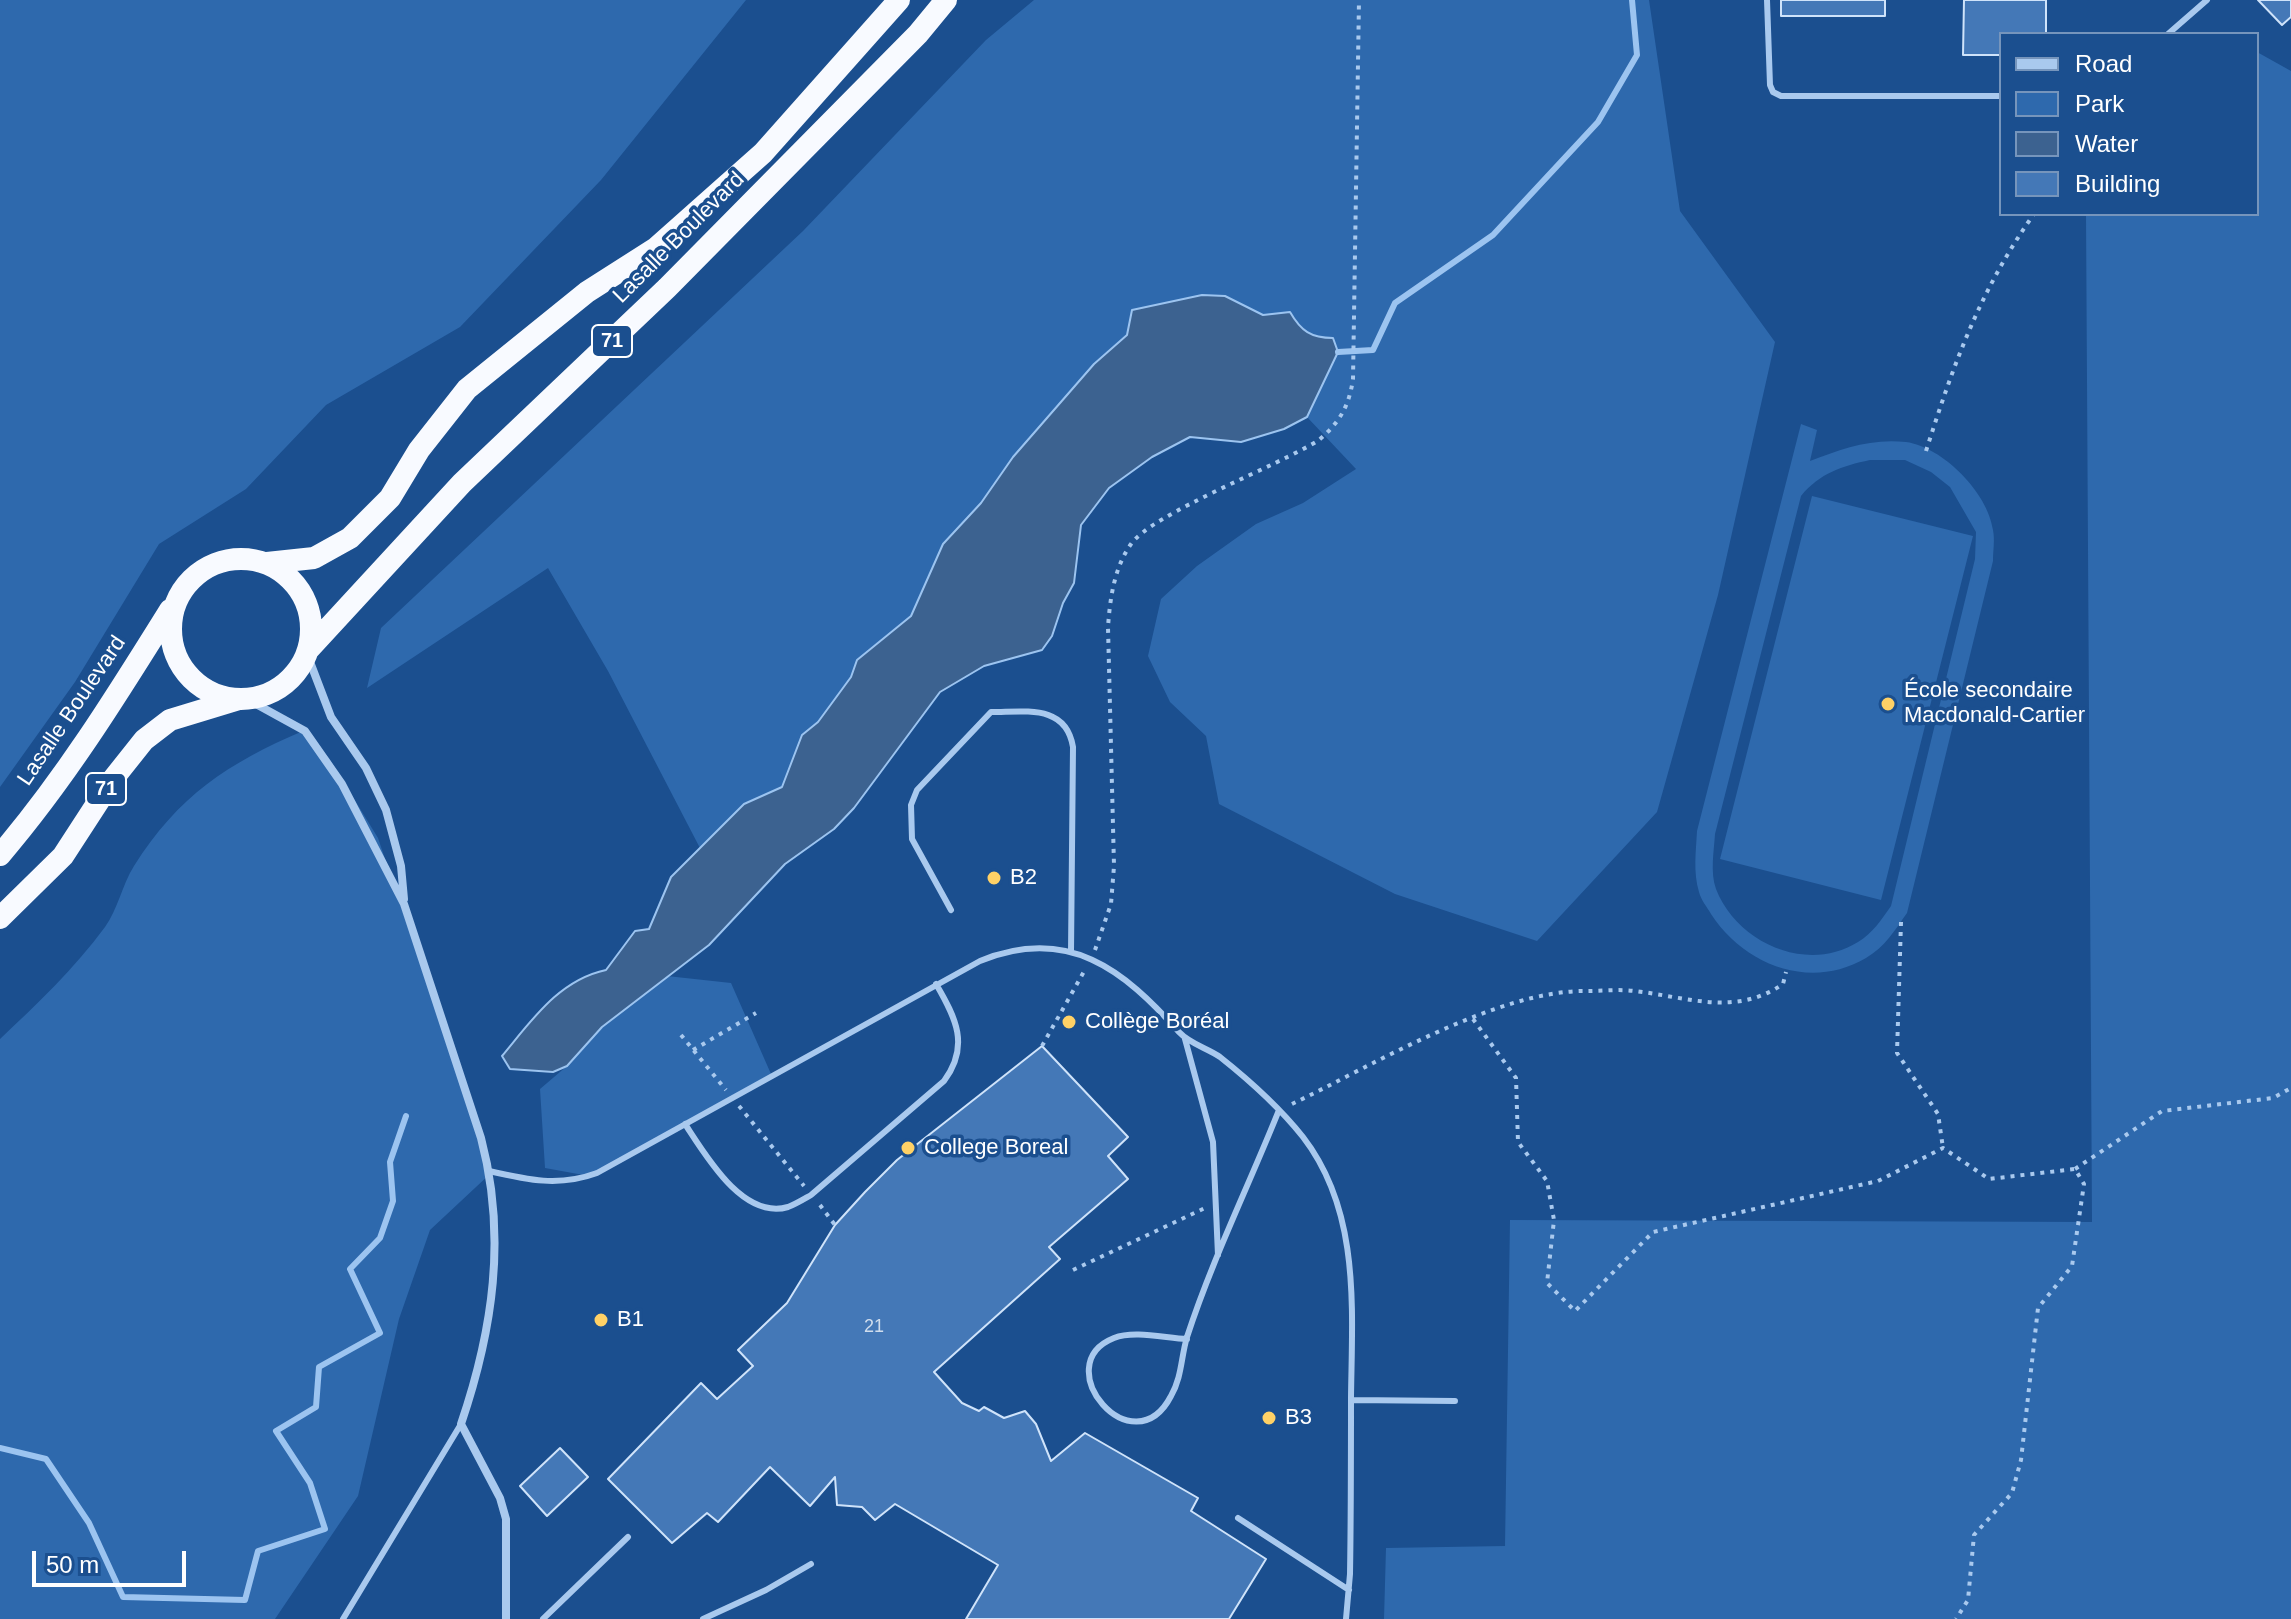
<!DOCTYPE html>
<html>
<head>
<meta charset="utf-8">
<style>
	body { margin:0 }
	#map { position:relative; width:2291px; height:1619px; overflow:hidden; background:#1b4f8f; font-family:Helvetica,sans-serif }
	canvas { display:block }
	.legend { position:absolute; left:1999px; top:32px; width:260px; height:184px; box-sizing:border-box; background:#1b4f8f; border:2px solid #7695bc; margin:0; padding:10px 14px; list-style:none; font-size:24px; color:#fff }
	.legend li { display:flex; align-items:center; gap:16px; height:40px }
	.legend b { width:40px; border:2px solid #7695bc }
	.scale { position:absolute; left:32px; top:1551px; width:154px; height:36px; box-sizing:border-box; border:4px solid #fff; border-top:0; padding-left:10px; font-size:24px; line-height:28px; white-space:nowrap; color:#fff; -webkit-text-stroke:6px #1b4f8f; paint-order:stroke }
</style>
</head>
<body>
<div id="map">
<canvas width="2291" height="1619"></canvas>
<ul class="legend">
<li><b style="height:10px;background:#a9c9ee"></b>Road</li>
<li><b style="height:22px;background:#2e69ad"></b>Park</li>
<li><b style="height:22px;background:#3c6290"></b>Water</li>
<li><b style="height:22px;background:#4478b7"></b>Building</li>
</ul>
<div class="scale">50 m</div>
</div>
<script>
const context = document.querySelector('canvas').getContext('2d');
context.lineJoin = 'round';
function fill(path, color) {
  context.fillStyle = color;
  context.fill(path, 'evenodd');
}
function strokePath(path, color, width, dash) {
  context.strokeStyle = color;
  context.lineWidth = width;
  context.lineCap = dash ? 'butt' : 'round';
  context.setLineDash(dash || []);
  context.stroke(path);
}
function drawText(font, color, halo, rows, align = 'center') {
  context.font = font + ' Helvetica,sans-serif';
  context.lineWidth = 7;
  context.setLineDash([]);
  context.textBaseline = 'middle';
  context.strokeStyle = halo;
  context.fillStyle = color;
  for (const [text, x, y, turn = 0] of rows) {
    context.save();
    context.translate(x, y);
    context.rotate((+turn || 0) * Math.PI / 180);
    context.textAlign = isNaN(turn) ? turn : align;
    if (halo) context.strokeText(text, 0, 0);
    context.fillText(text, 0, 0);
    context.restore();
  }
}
fill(new Path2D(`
	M 0,0 L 746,0 L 601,180 L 460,327 L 326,405 L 246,489 L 159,544 L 75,682 L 0,787 Z
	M 1034,0 L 1649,0 L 1680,211 L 1775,342 L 1718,595 L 1657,812 L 1537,941 L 1395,894 L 1219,804 L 1206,736 L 1170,702 L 1148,656 L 1161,599 L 1197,566 L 1256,524 L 1303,503 L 1356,469 L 1307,417 L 1338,352 L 1333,338 C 1311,338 1301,331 1290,312 L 1263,315 L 1202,295 L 1133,310 L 1128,335 L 1094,364 L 1013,457 L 981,503 L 943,544 L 911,616 L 857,660 L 851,677 L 818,722 L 802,735 L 782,787 L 744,804 L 701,850 L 608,671 L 548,568 L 367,688 L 381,628 L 803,231 L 986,40 Z
	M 2257,52 L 2291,71 L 2291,1619 L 1384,1619 L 1386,1548 L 1505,1546 L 1510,1220 L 2092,1222 L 2086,214 L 2257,214 Z
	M 1801,424 L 1817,430 L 1810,461 C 1841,449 1871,438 1906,442 C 1943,447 1988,493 1993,530 C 1995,540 1993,551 1993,561 L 1907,913 C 1895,930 1885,947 1866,958 C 1810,991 1744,965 1711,914 C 1707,907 1701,900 1699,892 C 1693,872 1696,851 1697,831 ZM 1870,460 L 1905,460 L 1931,472 L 1950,487 L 1976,532 L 1975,559 L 1891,906 C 1881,920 1873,933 1858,942 C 1807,974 1737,943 1716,889 C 1710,872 1714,851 1715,834 L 1801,496 C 1820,473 1842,466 1870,460 Z
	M 1812,496 L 1973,536 L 1881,900 L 1720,859 Z
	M 303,731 L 329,758 L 378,838 L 491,1173 L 430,1230 L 399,1319 L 358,1496 L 275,1619 L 0,1619 L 0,1039 C 37,1004 74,969 105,927 C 118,909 122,885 134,866 C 178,796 228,763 303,731 Z
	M 667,976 L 731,983 L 771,1074 L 589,1176 L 545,1168 L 540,1089 L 567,1066 L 602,1027 Z`), '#2e69ad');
const water = new Path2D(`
	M 1202,295 L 1225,296 L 1263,315 L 1290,312 C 1301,331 1311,338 1333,338 L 1338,352 L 1307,417 L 1284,429 L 1241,442 L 1190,437 L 1152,457 L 1109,488 L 1081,525 L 1074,583 L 1063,603 L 1052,636 L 1042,650 L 984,666 L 940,692 L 854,808 L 834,829 L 785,864 L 709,945 L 602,1027 L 567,1066 L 553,1072 L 510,1069 L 502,1056 C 532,1020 559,980 606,970 L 635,931 L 649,929 L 671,877 L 744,804 L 782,787 L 802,735 L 818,722 L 851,677 L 857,660 L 911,616 L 943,544 L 981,503 L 1013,457 L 1094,364 L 1127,335 L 1132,310 Z`);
fill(water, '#3c6290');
strokePath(water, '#9cc4f0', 2);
strokePath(new Path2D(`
	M 1338,352 L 1373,350 L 1395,303 L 1493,235 L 1598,122 L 1637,55 L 1632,0
	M 0,1448 L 46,1459 L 89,1523 L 123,1597 L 245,1600 L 258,1551 L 325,1529 L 310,1483 L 276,1431 L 316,1407 L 319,1367 L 380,1333 L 350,1269 L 380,1238 L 393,1201 L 390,1162 L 406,1116`), '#9cc4f0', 6);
const building = new Path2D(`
	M 1781,0 L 1885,0 L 1885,16 L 1781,16 Z
	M 1964,0 L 2046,0 L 2046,34 L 2001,34 L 2001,55 L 1963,55 Z
	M 2258,0 L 2291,0 L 2291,17 L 2282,25 Z
	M 1042,1046 L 1128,1137 L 1108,1156 L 1128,1179 L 1049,1247 L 1060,1259 L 934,1372 L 962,1403 L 979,1411 L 984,1407 L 1004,1418 L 1025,1411 L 1036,1424 L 1051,1461 L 1085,1433 L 1198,1498 L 1191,1511 L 1266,1559 L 1229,1619 L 966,1619 L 998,1565 L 895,1504 L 875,1520 L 862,1507 L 837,1505 L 835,1477 L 810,1506 L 770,1467 L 718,1522 L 707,1513 L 672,1543 L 608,1479 L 701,1383 L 717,1399 L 753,1366 L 738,1350 L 787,1303 L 835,1225 L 865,1192 L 897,1160 Z
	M 560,1448 L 588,1477 L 547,1516 L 520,1486 Z`);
fill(building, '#4478b7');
strokePath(building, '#cfe3fa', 2);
strokePath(new Path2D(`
	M 1926,451 C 1954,363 1980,290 2034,214
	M 1901,922 L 1897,1053 L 1938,1114 L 1943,1148
	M 1095,950 L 1111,904 L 1114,866 L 1108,627 C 1110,599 1114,568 1131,544 C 1153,513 1278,466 1319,440 C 1340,422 1349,406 1353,379 L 1359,0
	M 1473,1019 L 1516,1078 L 1518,1142 L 1547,1181 L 1554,1220 L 1547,1283 L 1575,1311 L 1653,1232 L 1878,1181 L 1943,1148 L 1989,1179 L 2075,1169 L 2084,1184 L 2072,1266 L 2038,1308 L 2021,1460 L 2012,1493 L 1974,1535 L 1968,1600 L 1956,1619
	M 681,1035 L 726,1090
	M 1042,1046 L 1086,968
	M 693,1050 L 756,1013
	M 1292,1104 C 1373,1065 1498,990 1586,991 C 1602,991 1619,989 1635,991 C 1687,997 1735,1017 1783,984 L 1786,972
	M 739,1106 L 804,1186
	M 2075,1169 L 2162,1111 L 2273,1098 L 2291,1088
	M 820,1205 L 835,1225
	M 1073,1270 L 1205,1208`), '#a9c9ee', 4, [4, 6]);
strokePath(new Path2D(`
	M 1767,0 L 1770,85 L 1773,92 L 1781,96 L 2001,96
	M 2168,34 L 2207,0
	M 951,910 L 912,839 L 911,805 L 917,790 L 991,712 C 1026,712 1066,704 1073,747 L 1071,952
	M 1185,1039 L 1213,1142 L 1218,1255
	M 685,1124 C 706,1156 743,1220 788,1207 C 796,1204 804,1199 811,1195 L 944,1081 C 970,1046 956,1018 936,984
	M 489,1171 C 528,1180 559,1187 597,1173 L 980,961 C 1068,925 1124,970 1179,1032 C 1190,1044 1207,1048 1220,1057 C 1249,1080 1280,1108 1303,1137 C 1361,1212 1352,1310 1351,1398 C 1351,1457 1351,1515 1350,1574 L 1346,1619
	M 1187,1339 C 1165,1338 1134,1330 1114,1338 C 1046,1365 1133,1469 1171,1396 C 1182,1377 1181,1357 1187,1337 C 1212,1260 1249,1185 1279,1110
	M 1351,1400 L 1455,1401
	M 1238,1518 L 1349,1590
	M 343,1619 L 461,1424
	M 543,1619 L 628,1537
	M 703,1619 L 766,1590 L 811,1564`), '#a9c9ee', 6);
strokePath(new Path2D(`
	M 307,654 L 331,717 L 366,768 L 386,810 L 401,866 L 404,899
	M 245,698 L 305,731 L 342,784 L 404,904 L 481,1138 C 507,1236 493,1330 461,1424 L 500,1498 L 506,1519 L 506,1619`), '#a9c9ee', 8);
strokePath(new Path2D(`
	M171 629a70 70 0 1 1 140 0a70 70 0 1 1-140 0Z
	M 267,563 L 314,558 L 350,538 L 390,498 L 419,450 L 467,389 L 587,292 L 656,248 L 763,153 L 899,0
	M 308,650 L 462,483 L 667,288 L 918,34 L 946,0
	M 0,855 C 65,779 117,695 170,610
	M 0,918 L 63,856 L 113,779 L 144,740 L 170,720 L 239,699`), '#f8faff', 22);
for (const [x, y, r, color] of [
	[1888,704,8,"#ffd166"],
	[994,878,8,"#ffd166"],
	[1069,1022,8,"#ffd166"],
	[908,1148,8,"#ffd166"],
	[601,1320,8,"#ffd166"],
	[1269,1418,8,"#ffd166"]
]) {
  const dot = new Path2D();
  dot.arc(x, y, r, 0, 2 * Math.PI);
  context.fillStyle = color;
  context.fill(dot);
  strokePath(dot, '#1b4f8f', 3);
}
drawText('18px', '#d0dded', null, [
	["21",874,1327]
]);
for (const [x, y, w] of [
	[612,341,40],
	[106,789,40]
]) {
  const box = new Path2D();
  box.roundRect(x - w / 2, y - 16, w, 32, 6);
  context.fillStyle = '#1b4f8f';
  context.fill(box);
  strokePath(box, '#fff', 2);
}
drawText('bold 20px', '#fff', null, [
	["71",612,341],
	["71",106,789]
]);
drawText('22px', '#fff', '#1b4f8f', [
	["Lasalle Boulevard",679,238,-45],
	["Lasalle Boulevard",72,711,-56]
]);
drawText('22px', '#fff', '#1b4f8f', [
	["École secondaire",1904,691],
	["Macdonald-Cartier",1904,716],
	["B2",1010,878],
	["Collège Boréal",1085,1022],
	["College Boreal",924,1148],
	["B1",617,1320],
	["B3",1285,1418]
], 'left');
</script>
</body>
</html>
